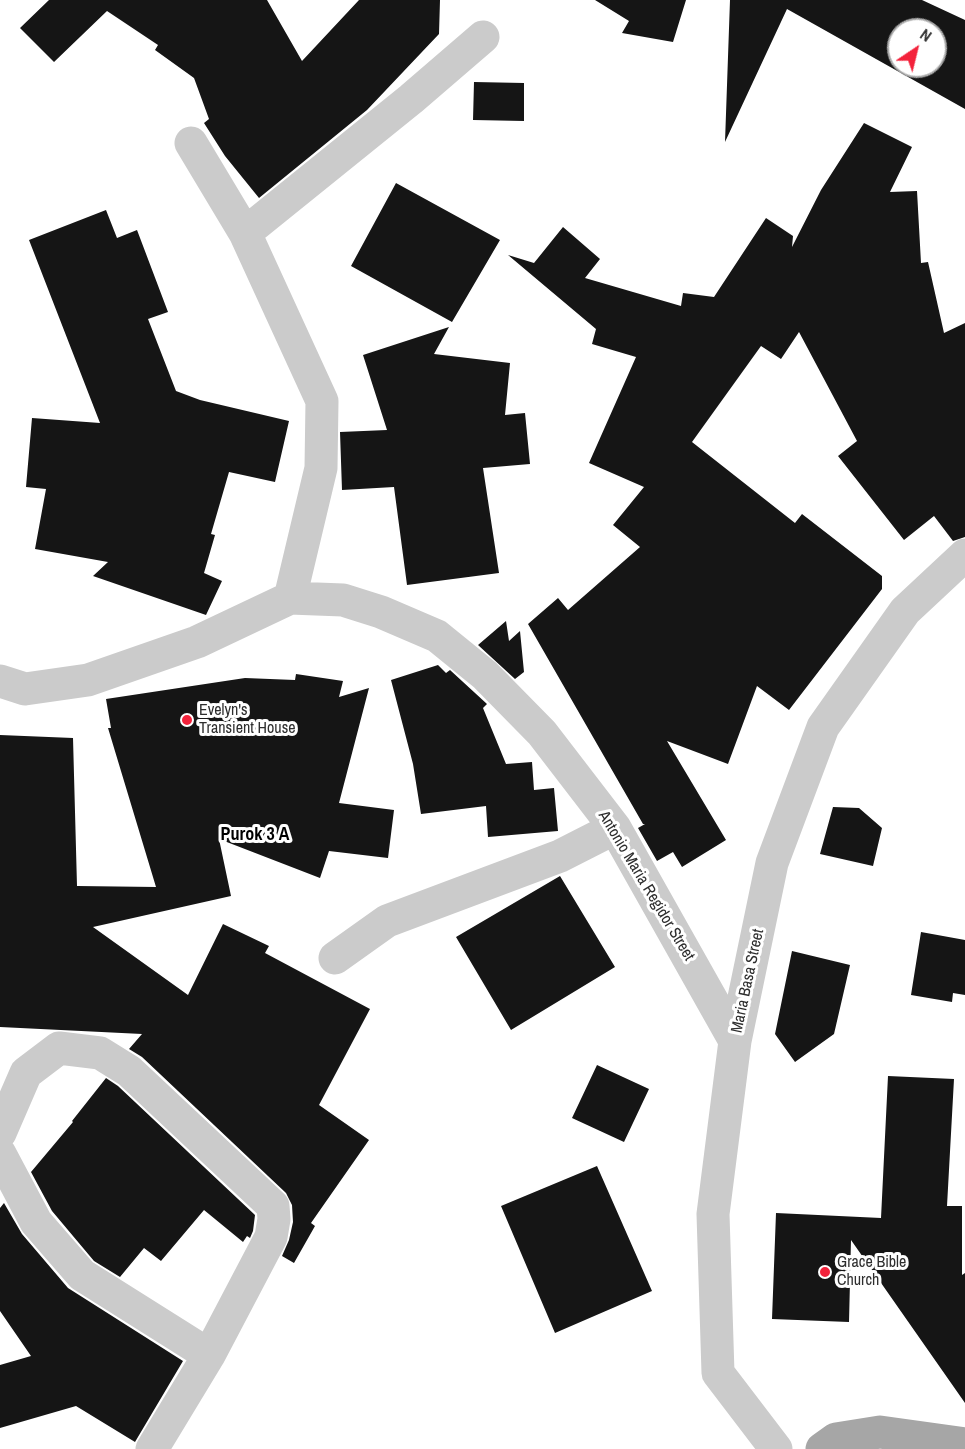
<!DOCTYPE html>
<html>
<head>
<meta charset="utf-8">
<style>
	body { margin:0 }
	#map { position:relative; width:965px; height:1449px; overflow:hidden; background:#fff; font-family:"Archivo Narrow",sans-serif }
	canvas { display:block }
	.north { position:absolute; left:887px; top:18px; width:60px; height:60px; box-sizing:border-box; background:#fff; border:2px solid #ababab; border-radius:50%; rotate:35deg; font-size:16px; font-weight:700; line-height:24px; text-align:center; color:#2e2e2e }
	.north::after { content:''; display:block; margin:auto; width:21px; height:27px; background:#f3223b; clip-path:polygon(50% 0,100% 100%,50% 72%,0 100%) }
</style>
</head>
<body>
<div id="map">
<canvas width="965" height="1449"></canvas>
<div class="north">N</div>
</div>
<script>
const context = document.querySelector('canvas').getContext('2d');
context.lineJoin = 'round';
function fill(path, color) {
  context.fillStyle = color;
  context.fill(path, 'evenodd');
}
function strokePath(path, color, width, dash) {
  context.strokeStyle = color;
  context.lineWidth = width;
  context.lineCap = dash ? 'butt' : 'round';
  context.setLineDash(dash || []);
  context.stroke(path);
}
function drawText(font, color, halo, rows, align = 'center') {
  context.font = font + ' "Archivo Narrow",sans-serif';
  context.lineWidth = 6;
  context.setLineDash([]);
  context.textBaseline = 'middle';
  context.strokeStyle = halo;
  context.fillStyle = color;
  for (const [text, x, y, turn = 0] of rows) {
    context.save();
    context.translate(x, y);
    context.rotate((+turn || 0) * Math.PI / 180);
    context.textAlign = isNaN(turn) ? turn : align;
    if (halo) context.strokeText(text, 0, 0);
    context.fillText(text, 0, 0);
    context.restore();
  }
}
fill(new Path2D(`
	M 49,0 L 267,0 L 302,61 L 359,0 L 440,0 L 439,34 L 367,110 L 259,198 L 225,156 L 204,123 L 209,119 L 194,78 L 155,50 L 158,45 L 107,11 L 54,62 L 20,28 Z
	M 595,0 L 686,0 L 673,42 L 622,33 L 629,21 Z
	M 730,0 L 922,0 L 965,20 L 965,109 L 787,9 L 725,142 ZM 899,30 L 935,30 L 935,66 L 899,66 Z
	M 474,82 L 524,83 L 524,121 L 473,120 Z
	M 864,123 L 912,147 L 890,192 L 917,191 L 921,263 L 928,262 L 944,333 L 965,323 L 965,537 L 953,541 L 934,516 L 904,540 L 838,456 L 857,441 L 799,332 L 781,359 L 761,346 L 692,442 L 795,523 L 802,514 L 882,576 L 882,589 L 789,710 L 757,686 L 728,764 L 667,741 L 726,840 L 682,867 L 673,852 L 657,861 L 638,828 L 645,824 L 643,824 L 528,624 L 558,598 L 568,610 L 640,547 L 613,525 L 644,487 L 589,463 L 636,357 L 592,344 L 596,329 L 508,255 L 534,263 L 563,227 L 600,259 L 585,278 L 681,306 L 683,293 L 714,297 L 766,218 L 793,236 L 792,247 L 821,190 Z
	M 396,183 L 500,240 L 452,322 L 351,266 Z
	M 106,210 L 117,238 L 137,230 L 168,312 L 148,319 L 176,391 L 200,400 L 289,421 L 275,482 L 229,472 L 211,534 L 215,535 L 204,573 L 222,581 L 206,615 L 93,576 L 108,562 L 35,549 L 46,489 L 26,487 L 32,418 L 100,423 L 29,240 Z
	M 449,327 L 434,354 L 510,363 L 505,415 L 525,413 L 530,464 L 483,468 L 499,573 L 407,585 L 394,487 L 342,490 L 340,432 L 387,430 L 363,355 Z
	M 506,621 L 509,641 L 520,631 L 524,672 L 515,679 L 478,645 Z
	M 438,665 L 446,673 L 450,670 L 487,704 L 483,708 L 506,764 L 532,762 L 534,790 L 554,788 L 558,831 L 488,837 L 486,806 L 421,814 L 413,764 L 391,680 Z
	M 296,674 L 343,681 L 339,697 L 369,688 L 339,803 L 394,810 L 388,858 L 329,851 L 320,878 L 219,839 L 231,896 L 93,927 L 188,995 L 223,924 L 269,946 L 265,953 L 370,1009 L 319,1105 L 369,1140 L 311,1223 L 315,1226 L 294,1263 L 282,1256 L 289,1240 L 293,1222 L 292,1205 L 286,1193 L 142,1057 L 129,1049 L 142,1034 L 0,1027 L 0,735 L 73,738 L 77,886 L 156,887 L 108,728 L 111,728 L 106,699 L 245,678 L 295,680 Z
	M 833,807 L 859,808 L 882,828 L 873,866 L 820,854 Z
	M 560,876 L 615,967 L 511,1030 L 456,937 Z
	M 921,932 L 965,940 L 965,995 L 953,993 L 952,1002 L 911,995 Z
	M 792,951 L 850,965 L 834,1034 L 795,1062 L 775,1034 Z
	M 597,1065 L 649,1089 L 624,1142 L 572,1118 Z
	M 888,1076 L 954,1079 L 947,1206 L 962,1206 L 962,1275 L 965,1273 L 965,1403 L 851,1240 L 849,1322 L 772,1319 L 776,1213 L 881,1218 Z
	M 106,1078 L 118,1086 L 255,1215 L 253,1231 L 250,1238 L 247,1236 L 243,1242 L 204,1210 L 161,1261 L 144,1248 L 120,1277 L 94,1261 L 52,1211 L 31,1172 L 73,1122 L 72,1121 Z
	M 597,1166 L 652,1291 L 555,1333 L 501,1206 Z
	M 4,1203 L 22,1234 L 68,1288 L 183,1361 L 135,1442 L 76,1406 L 0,1428 L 0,1365 L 31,1356 L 0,1311 L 0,1208 Z`), '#151515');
strokePath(new Path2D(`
	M 191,143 L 245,233 L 322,401 L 321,468 L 290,598
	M 245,233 L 411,99 L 483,37
	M 0,681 L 25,689 L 88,680 L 197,642 L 290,598 L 343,600 L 381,612 L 437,636 L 485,675 L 542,733 L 615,828 L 735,1041
	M 335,958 L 387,921 L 560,856 L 615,828
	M 0,1133 L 26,1073 L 59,1048 L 100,1053 L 129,1071 L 273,1206 L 274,1219 L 271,1237 L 209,1355 L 152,1449
	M 0,1154 L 36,1222 L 82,1275 L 209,1355
	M 776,1449 L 718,1373 L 713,1214 L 735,1041 L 772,863 L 823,727 L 905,611 L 965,555`), '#cbcbcb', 33);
strokePath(new Path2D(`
	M 822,1449 L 836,1439 L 880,1432 L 965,1444`), '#a6a6a6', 33);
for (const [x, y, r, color] of [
	[187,720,6,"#f3223b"],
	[825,1272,6,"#f3223b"]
]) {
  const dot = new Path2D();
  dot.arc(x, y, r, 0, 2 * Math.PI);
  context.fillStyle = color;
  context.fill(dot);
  strokePath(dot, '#fff', 2);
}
drawText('16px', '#2e2e2e', '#fff', [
	["Evelyn's",199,711],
	["Transient House",199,729],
	["Grace Bible",837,1263],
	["Church",837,1281]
], 'left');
drawText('16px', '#2e2e2e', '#fff', [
	["Antonio Maria Regidor Street",646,886,59],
	["Maria Basa Street",748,981,-78]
]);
drawText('bold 18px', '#000', '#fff', [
	["Purok 3 A",255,835]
]);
</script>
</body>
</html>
